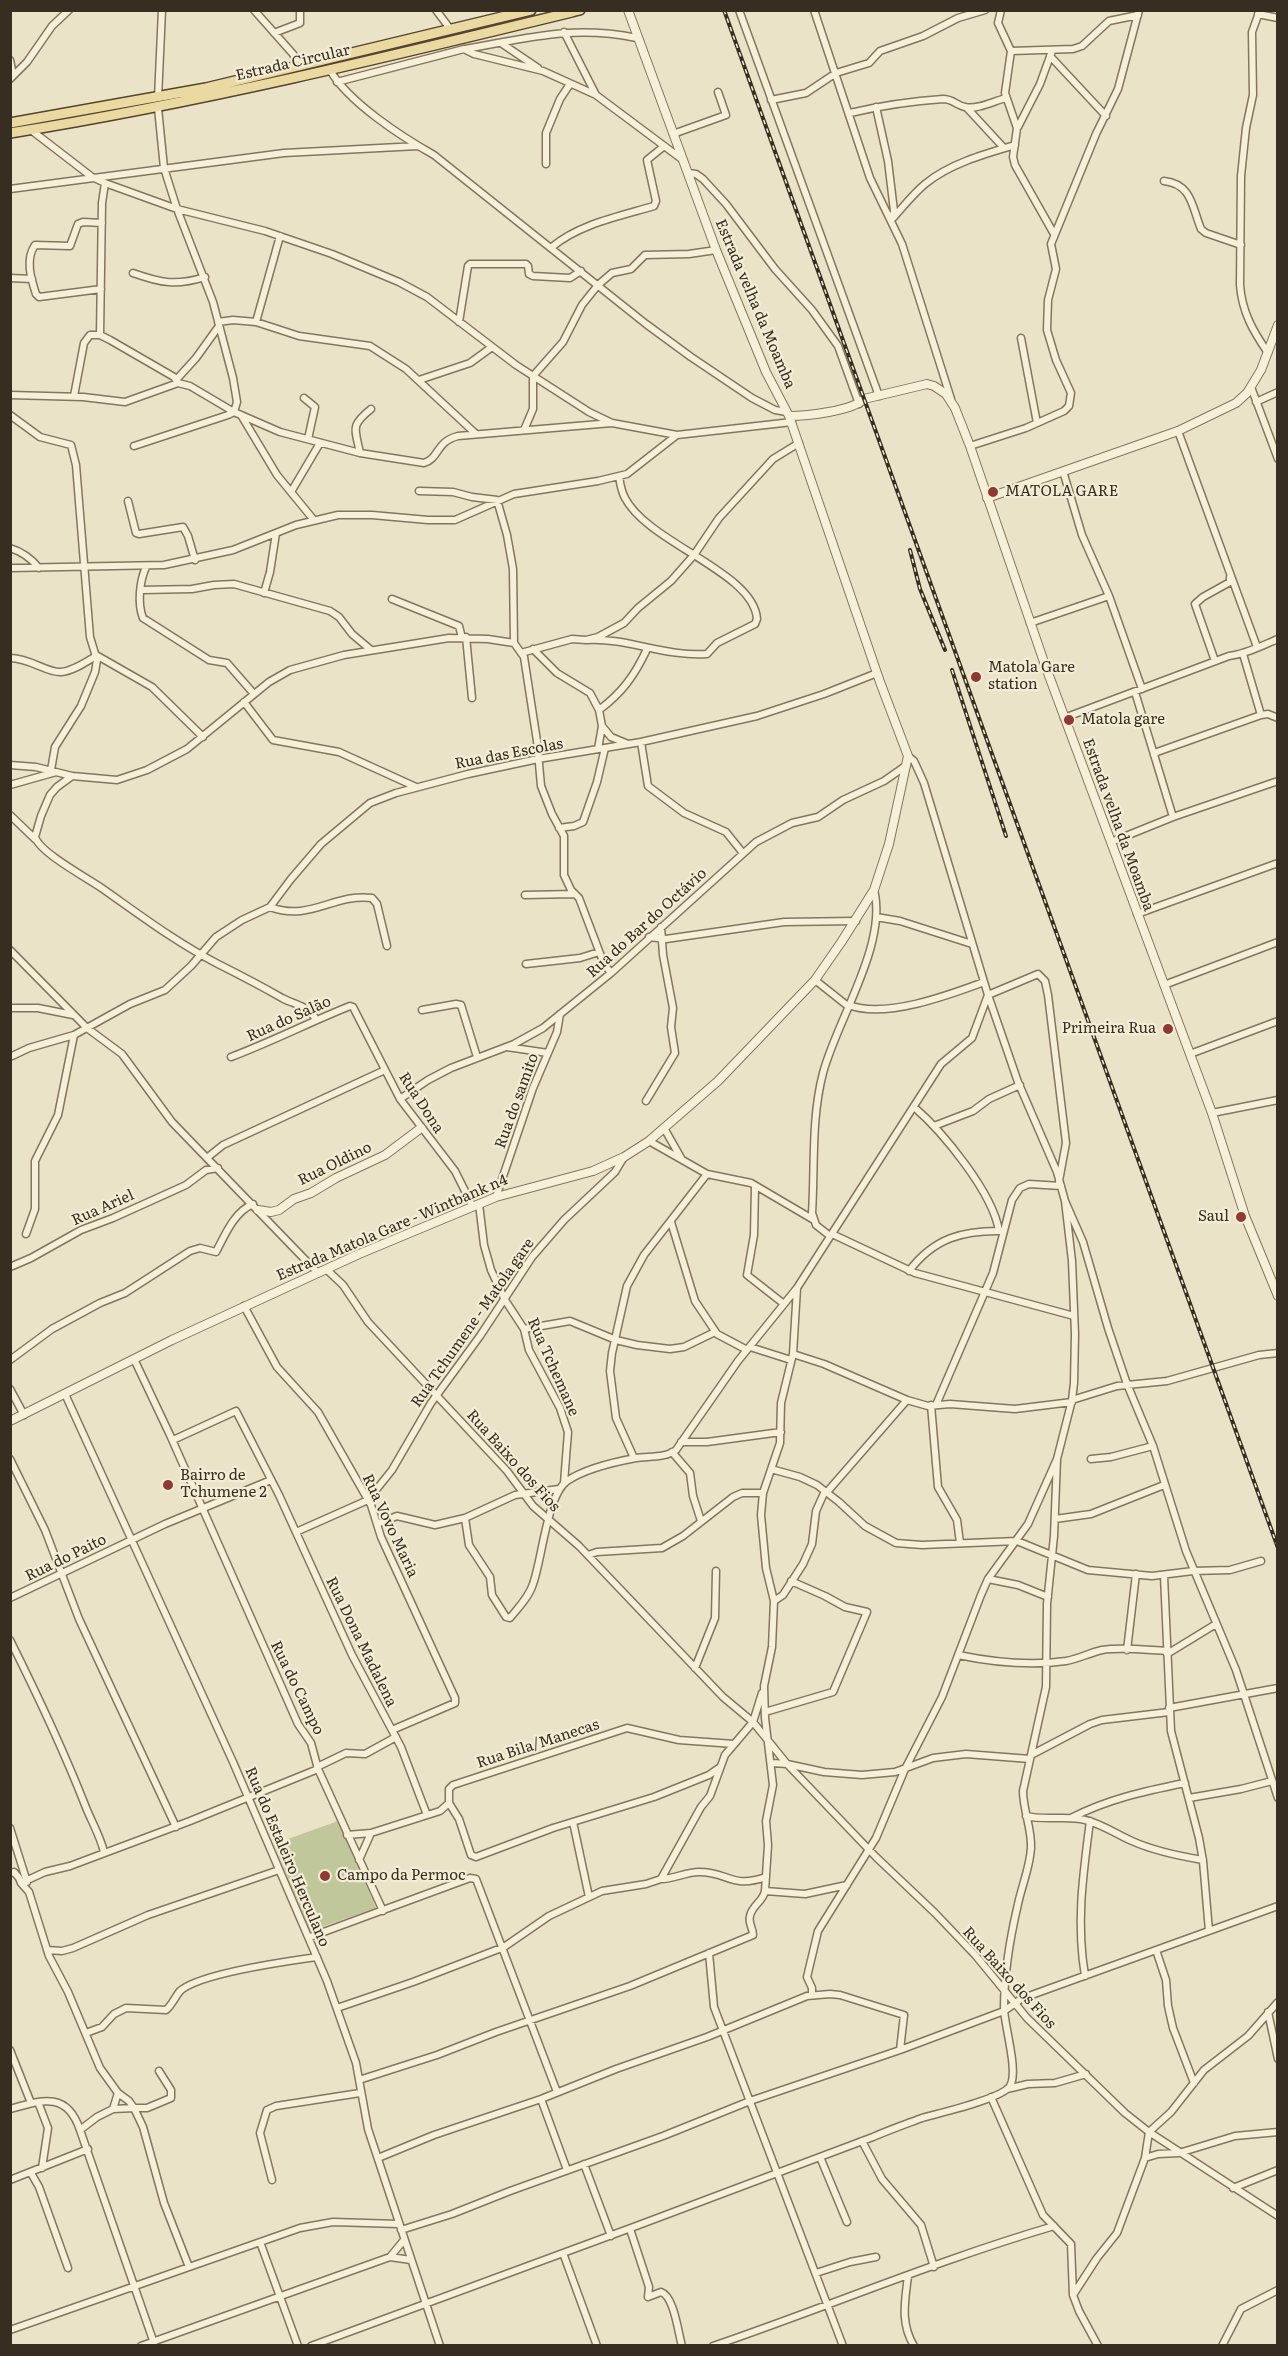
<!DOCTYPE html>
<html>
<head>
<meta charset="utf-8">
<style>
	body { margin:0 }
	#map { position:relative; width:1288px; height:2356px; overflow:hidden; background:#ebe3c7; font-family:Literata,serif }
	canvas { display:block }
	.frame { position:absolute; inset:0; border:12px solid #372d20; pointer-events:none }
</style>
</head>
<body>
<div id="map">
<canvas width="1288" height="2356"></canvas>
<div class="frame"></div>
</div>
<script>
const context = document.querySelector('canvas').getContext('2d');
context.lineJoin = 'round';
function fill(path, color) {
  context.fillStyle = color;
  context.fill(path, 'evenodd');
}
function strokePath(path, color, width, dash) {
  context.strokeStyle = color;
  context.lineWidth = width;
  context.lineCap = dash ? 'butt' : 'round';
  context.setLineDash(dash || []);
  context.stroke(path);
}
function drawText(font, color, halo, rows, align = 'center') {
  context.font = font + ' Literata,serif';
  context.lineWidth = 4.5;
  context.setLineDash([]);
  context.textBaseline = 'middle';
  context.strokeStyle = halo;
  context.fillStyle = color;
  for (const [text, x, y, turn = 0] of rows) {
    context.save();
    context.translate(x, y);
    context.rotate((+turn || 0) * Math.PI / 180);
    context.textAlign = isNaN(turn) ? turn : align;
    if (halo) context.strokeText(text, 0, 0);
    context.fillText(text, 0, 0);
    context.restore();
  }
}
fill(new Path2D(`
	M 338,1821 L 376,1908 L 310,1931 L 274,1844 Z`), '#c0c89b');
const minor = new Path2D(`
	M 254,10 L 293,54 L 300,67
	M 436,10 L 451,30
	M 739,10 L 879,396
	M 814,10 L 870,178 L 902,244 L 951,399
	M 1001,10 L 998,23 L 1011,51 L 1005,93 L 1017,128 L 1013,157 L 1015,165 L 1054,234
	M 1260,10 L 1252,32 L 1253,95 L 1246,128 L 1241,176 L 1240,285 C 1242,312 1253,331 1268,353
	M 1258,14 L 1278,18
	M 564,32 L 596,95
	M 274,33 L 300,23 L 300,10
	M 501,43 L 538,68
	M 465,49 C 529,38 572,25 637,38
	M 1011,51 L 1073,49 L 1082,46 L 1109,21 L 1138,15
	M 1050,56 L 1106,116
	M 10,60 L 13,75
	M 330,70 C 348,102 402,137 434,155 L 646,324 L 691,357 L 752,398 L 775,410 L 787,412
	M 10,79 L 27,62 L 52,26 L 69,10
	M 337,82 L 464,49 L 474,54 L 543,71 L 596,95 L 683,160
	M 158,98 L 162,10
	M 771,100 L 806,93 L 836,73 L 869,63 L 880,51 L 923,36 L 958,18 L 985,10
	M 876,107 L 888,161 L 894,211 L 892,219
	M 967,108 L 1004,148
	M 850,113 C 880,106 912,101 943,99 C 953,99 956,105 965,107 C 977,110 994,101 1006,98
	M 1018,127 L 1040,84 L 1052,51
	M 31,130 L 92,177 L 105,183 L 177,209 L 265,231 L 332,254 L 399,282 L 427,297 L 516,365 L 589,412 L 612,423 L 677,435
	M 673,134 L 726,115 L 718,92
	M 546,164 L 546,133 L 560,99 L 570,84
	M 688,173 L 696,174 L 703,179 L 726,204 L 775,269 L 812,310 L 838,346 L 859,404
	M 1164,181 C 1192,184 1192,207 1201,229 L 1206,233 L 1241,245
	M 10,189 L 284,153 L 418,146
	M 893,218 C 903,207 913,194 925,184 C 949,164 984,154 1015,145
	M 552,247 C 579,224 620,216 654,206 L 656,201 L 647,160 L 663,147
	M 133,273 C 161,283 176,286 205,277
	M 10,278 L 32,279
	M 101,289 L 39,297 L 36,294 C 31,279 25,259 35,245 L 70,246 L 78,224 L 83,222 L 102,223
	M 218,322 L 233,320 L 256,322 L 299,336 L 370,346 L 406,369 L 476,434
	M 256,322 L 280,236
	M 459,322 L 468,266 L 470,264 L 526,264 L 528,266 L 529,274 L 533,276 L 570,278 L 581,271
	M 100,335 L 102,203 L 105,183
	M 1021,338 L 1037,423
	M 176,380 L 196,358 L 219,326
	M 419,380 L 470,363 L 492,347
	M 1251,387 L 1278,459
	M 10,395 L 83,397 L 125,402 L 178,383 L 190,386 L 234,412 L 280,432 L 360,453 L 424,463 C 440,458 435,442 458,436 L 612,423
	M 74,396 L 84,343 L 90,335 L 100,335 L 110,340 L 174,377 L 178,383
	M 304,398 L 315,407 L 308,439
	M 1256,402 L 1278,392
	M 10,415 L 40,437 L 71,445 L 76,465 L 90,637 L 97,660 L 95,672 L 81,706 L 55,747 L 51,770
	M 241,415 L 277,475 L 313,519
	M 524,430 L 533,409 L 533,376 L 563,342 L 582,305 L 598,285 L 612,273 L 631,269 L 645,255 L 689,254 L 716,250
	M 1178,431 L 1257,647
	M 134,446 L 228,415 L 234,412 L 237,402 L 233,378 L 213,302 L 177,209 L 164,168 L 158,108
	M 970,446 L 1026,428 L 1064,411 L 1069,406 L 1071,393 L 1056,360 L 1047,330 L 1048,300 L 1056,269 L 1051,244 L 1096,134 L 1118,89 L 1139,10
	M 360,453 C 355,428 350,426 371,409
	M 1063,471 L 1082,535 L 1109,596 L 1142,689
	M 419,491 L 453,492 L 472,497 L 497,500 L 507,535 L 513,569 L 514,643 L 524,657 L 537,741 L 541,786 L 552,814 L 564,836 L 564,875 L 571,890 L 579,898 L 604,964 L 611,973
	M 291,492 L 320,443
	M 128,501 L 136,533 L 139,534 L 183,527 L 188,536 L 195,560
	M 10,548 C 23,552 31,558 39,568
	M 146,567 C 140,580 137,603 143,618 L 209,660 L 227,663 L 254,694
	M 10,568 L 164,565 L 233,550 L 296,525 L 338,515 L 372,515 L 428,520 L 455,520 L 514,494 L 598,481 L 627,474 L 677,435 L 792,422
	M 142,590 L 192,589 L 214,585 L 234,584 L 330,611 L 339,617 L 352,634 L 371,650
	M 264,593 L 270,572 L 276,533
	M 392,599 L 459,626 L 462,638
	M 1030,623 L 1109,596
	M 466,637 L 472,698
	M 586,640 C 625,637 665,657 707,654 L 717,643 L 755,624 L 757,619 C 754,572 648,543 625,498 C 621,491 620,483 619,476
	M 533,649 L 557,673 L 590,693 L 599,710
	M 521,653 L 572,639 L 586,640 L 598,637 L 624,623 L 638,608 L 671,581 L 694,555 L 719,518 L 773,459 L 799,443
	M 1243,654 L 1261,715
	M 96,655 L 152,687 L 203,737
	M 10,658 C 30,658 47,673 61,672 C 73,671 86,662 96,656
	M 1215,661 L 1195,604 L 1203,597 L 1230,582 L 1230,577
	M 1135,692 L 1173,817
	M 244,702 L 273,740 L 339,752 L 416,787
	M 1064,718 L 1229,656 C 1246,654 1261,646 1278,639
	M 602,726 L 611,737 L 628,744
	M 641,742 L 648,786 L 684,813 L 726,832 L 742,852
	M 598,749 L 602,726 L 599,710 C 622,693 635,675 647,649
	M 1154,755 L 1157,752 L 1261,715 L 1268,714 L 1278,718
	M 908,756 L 914,761 L 924,783 L 988,995 L 1018,1082 L 1057,1172 L 1065,1201 L 1083,1242 L 1108,1328 L 1127,1384 L 1153,1446 L 1186,1551 L 1236,1670 L 1278,1798
	M 10,765 L 36,767 L 72,776
	M 10,785 L 56,772
	M 10,815 L 35,839
	M 559,828 L 574,826 L 583,822 L 597,782 L 605,748
	M 1111,842 L 1173,817 L 1278,781
	M 525,895 L 575,894
	M 270,907 C 310,922 334,893 372,898 L 377,904 L 387,946
	M 1137,914 L 1278,863
	M 876,917 L 900,921 L 972,944
	M 649,937 L 666,939 L 784,922 L 856,921
	M 10,950 L 87,1028 L 122,1054 L 172,1122 L 318,1273
	M 526,964 L 580,958 L 599,952
	M 815,980 L 849,1007
	M 1164,985 L 1278,942
	M 849,1005 C 885,1019 949,995 984,982
	M 10,1008 L 38,1008 L 73,1015
	M 422,1010 L 456,1004 L 461,1005 L 477,1057
	M 316,1019 C 307,1005 295,1005 282,998 C 261,986 240,975 218,964 C 177,943 140,915 103,889 C 89,879 40,853 35,837 L 41,816 L 50,795 L 57,787 L 68,779 L 72,776 L 117,780 L 147,770 L 187,749 L 269,682 L 290,670 L 344,655 L 449,638 L 488,639 L 514,643
	M 507,1047 L 548,1053
	M 1190,1054 L 1278,1021
	M 10,1057 L 29,1048 L 74,1035 L 130,1004 L 165,990 L 191,966 L 216,937 L 242,920 L 270,907 L 291,879 L 321,844 L 370,803 L 396,793 L 468,774 L 538,759 L 641,742 L 757,716 L 824,694 L 877,673
	M 231,1057 C 271,1042 310,1022 350,1006 L 353,1007 L 400,1099 L 455,1171 L 473,1207
	M 400,1099 L 428,1080 L 451,1068 L 514,1044 L 543,1028 L 611,973 L 756,842 L 792,823 L 818,817 L 843,800 L 884,781 L 907,765
	M 646,1101 L 675,1053 L 671,1027 L 673,1008 L 663,955 L 661,927
	M 914,1107 C 943,1132 993,1193 999,1231
	M 1212,1113 L 1278,1100
	M 934,1126 L 973,1111 L 989,1099 L 1020,1085
	M 664,1128 L 681,1158
	M 649,1141 L 707,1174 L 751,1183 L 814,1220
	M 208,1157 L 223,1145 L 385,1070
	M 755,1186 L 754,1235 L 747,1275 L 784,1304
	M 496,1197 L 533,1088 L 557,1032 L 560,1014
	M 479,1204 L 484,1245 L 491,1270 L 505,1300 L 524,1329 L 529,1350 L 560,1408 L 568,1432 L 564,1483
	M 671,1222 L 695,1301 L 717,1334 L 747,1350
	M 26,1234 L 35,1209 L 35,1161 L 58,1115 L 74,1035
	M 832,1234 L 915,1273 L 1074,1316
	M 830,1236 L 816,1225 L 812,1213 C 815,1166 811,1119 823,1073 C 837,1020 888,944 874,890
	M 10,1267 L 31,1258 L 81,1230 L 113,1218 L 186,1185 L 206,1170 L 218,1168
	M 326,1269 L 343,1285 L 368,1322 L 507,1471 L 533,1506 L 579,1546 L 723,1697 L 753,1722 L 787,1764 L 876,1857 L 935,1913 L 976,1956 L 1027,2018 L 1125,2113 L 1149,2132 L 1278,2216
	M 909,1271 C 934,1238 963,1230 1003,1231
	M 244,1306 L 277,1367 L 318,1412 L 371,1505 L 381,1537 L 455,1698 L 455,1703 L 392,1730
	M 524,1329 L 570,1321 L 616,1340 L 637,1345 L 670,1349 L 684,1347 L 715,1332
	M 750,1347 L 791,1360
	M 793,1354 L 824,1364 L 907,1400 L 928,1406 L 950,1404 L 1015,1409 L 1072,1402
	M 134,1359 L 170,1435 L 298,1724 L 311,1743 L 318,1769 L 383,1911
	M 10,1360 L 52,1329 L 100,1303 L 125,1293 L 190,1251 L 200,1248 L 216,1252 C 225,1235 234,1212 253,1204
	M 10,1389 L 24,1415
	M 65,1394 L 233,1762 L 327,1981 L 356,2063 L 368,2129 L 440,2346
	M 1072,1400 L 1117,1386 L 1167,1381 L 1259,1355 L 1278,1353
	M 931,1405 L 938,1487 L 957,1520 L 960,1543
	M 936,1405 L 993,1273 L 1012,1200 L 1020,1188 L 1029,1184 L 1061,1186
	M 173,1440 L 236,1411 L 279,1495 L 352,1655 L 401,1747 L 427,1815
	M 681,1442 L 707,1442 L 781,1432
	M 672,1452 L 690,1473 L 693,1496 L 701,1521
	M 634,1458 L 616,1418 L 610,1371 L 612,1353 L 627,1286 L 644,1255 L 707,1174
	M 10,1459 L 45,1530 L 79,1619 L 176,1827
	M 1091,1459 L 1111,1457 L 1153,1446
	M 771,1469 L 800,1477 L 817,1485 L 839,1502 L 865,1526 L 896,1543 L 922,1545 L 1017,1541 L 1088,1570 L 1152,1576 L 1193,1571 L 1230,1570 L 1261,1561
	M 827,1492 L 907,1400
	M 465,1518 L 469,1545 L 490,1577 L 492,1595 L 506,1617 L 510,1618 C 518,1608 529,1597 533,1584 C 542,1560 547,1495 567,1481 C 586,1468 614,1462 636,1458 C 648,1456 666,1458 676,1450 L 738,1361 L 797,1288 L 941,1064 L 972,1038 L 988,995 L 1038,974 L 1045,981 L 1048,995 L 1066,1143 L 1059,1181
	M 1055,1519 L 1091,1514 L 1164,1485
	M 377,1524 L 397,1516 L 435,1525 L 465,1518 L 515,1495 L 559,1489
	M 296,1532 L 368,1500 L 392,1470 L 431,1403 L 480,1336 L 532,1257 L 564,1220 L 615,1172 L 624,1157
	M 588,1555 L 597,1552 L 662,1548 L 683,1536 L 733,1497 L 742,1493 L 763,1493
	M 1164,1576 L 1171,1731 L 1199,1838 L 1203,1861 L 1209,1931
	M 988,1579 L 1018,1585 L 1048,1597
	M 10,1598 L 165,1524 L 271,1480
	M 774,1601 L 783,1595 L 803,1564 L 812,1544 L 816,1511 L 825,1491
	M 10,1640 C 37,1694 63,1749 85,1805 C 91,1821 100,1835 104,1852
	M 1127,1650 L 1136,1574
	M 1167,1654 L 1216,1624
	M 958,1655 C 992,1662 1031,1666 1066,1661 C 1078,1659 1089,1653 1102,1650 C 1123,1647 1146,1650 1167,1651
	M 695,1668 L 715,1618 L 716,1571
	M 1169,1708 L 1278,1688
	M 765,1712 L 833,1692 L 867,1612 L 845,1607 L 825,1596 L 791,1581
	M 1031,1755 L 1090,1724 L 1102,1720 L 1169,1712
	M 772,1763 L 787,1764 L 824,1772 L 862,1775 L 895,1772 L 933,1758 L 966,1754 L 1030,1759
	M 317,1767 L 346,1753 L 365,1754 L 396,1737
	M 1189,1798 L 1241,1789 L 1272,1781
	M 449,1803 L 459,1819 L 471,1855 L 476,1857 L 553,1828 L 654,1797 L 709,1775 L 719,1768
	M 1026,1816 C 1046,1821 1067,1815 1085,1820 C 1102,1824 1116,1834 1132,1841 C 1154,1851 1179,1856 1203,1860
	M 1071,1818 C 1108,1799 1145,1791 1185,1783
	M 573,1822 L 589,1897
	M 10,1828 L 27,1882
	M 347,1835 L 371,1833 L 440,1811 L 449,1803 L 449,1789 L 453,1785 L 627,1728 L 679,1740 L 734,1744
	M 359,1860 L 371,1833
	M 10,1873 L 14,1872 L 19,1878 L 21,1883 L 45,1872 L 70,1866 L 190,1821 L 318,1769
	M 661,1879 C 674,1879 686,1872 699,1872 C 729,1872 731,1889 766,1877
	M 21,1883 L 29,1892 L 49,1956 L 68,1992 L 100,2068 L 118,2093 L 129,2101 L 134,2108 L 113,2109
	M 765,1891 L 805,1894 L 847,1885
	M 310,1937 L 470,1878 L 476,1879 L 557,2092
	M 47,1950 L 62,1951 L 73,1948 L 148,1915 L 279,1870
	M 1156,1950 L 1166,1980 L 1168,2006 L 1173,2028 L 1194,2083
	M 709,1953 L 714,2007 L 843,2346
	M 1085,1976 C 1076,1922 1083,1875 1090,1821
	M 812,1995 L 812,1988 L 807,1977 L 818,1931 L 876,1838 L 905,1769 L 942,1697 L 981,1595 L 988,1579 L 1028,1524 L 1057,1459
	M 337,2008 L 413,1982 L 504,1947 L 549,1916 L 602,1891 L 646,1884 L 661,1879 L 701,1807 L 710,1796 L 725,1755 L 753,1722 L 762,1693
	M 1268,2012 L 1278,2059
	M 86,2033 L 102,2027 L 114,2014 L 126,2008 L 166,2010 C 172,2005 175,1997 180,1991 C 200,1973 288,1961 317,1957
	M 10,2050 L 31,2103
	M 359,2080 L 437,2055 L 496,2032 L 630,1986 L 753,1935 C 753,1928 748,1923 750,1916 C 752,1905 763,1902 765,1891 L 768,1845 L 766,1821 L 773,1785 L 765,1718 L 764,1686 L 772,1647 L 774,1601 L 766,1568 L 761,1515 L 763,1493 L 780,1443 L 781,1403 L 793,1354 L 797,1288
	M 1007,2089 L 1028,2084 L 1055,2083 L 1086,2074
	M 991,2097 L 1043,2215 L 1071,2244 L 1073,2295 L 1079,2311 L 1098,2346
	M 541,2099 L 567,2170
	M 38,2102 L 48,2128 L 42,2168
	M 134,2108 L 143,2127 L 164,2203 L 189,2267
	M 134,2108 L 147,2108 L 171,2098 L 171,2090 L 159,2071
	M 10,2109 C 42,2100 67,2091 80,2130 L 97,2117 L 113,2109 L 118,2093
	M 80,2130 L 155,2346
	M 862,2141 L 882,2179 L 921,2225 L 934,2267
	M 820,2157 L 847,2222
	M 378,2158 L 434,2135 L 541,2099 L 616,2069 L 707,2037 L 807,1996 L 830,1994 L 840,1995 L 904,2015 L 900,2050
	M 1145,2158 L 1158,2154 L 1179,2153 L 1235,2136 L 1278,2132
	M 584,2164 L 611,2236
	M 31,2173 L 39,2187 L 68,2268
	M 10,2180 L 88,2149
	M 272,2180 L 260,2133 L 267,2110 L 276,2106 L 360,2093
	M 1233,2188 L 1278,2170
	M 630,2229 L 649,2287 L 648,2297 L 661,2292 C 674,2296 678,2332 682,2346
	M 401,2230 L 452,2214 L 510,2191 L 663,2136 L 750,2101 L 900,2050 L 1004,2011 L 1021,1999 L 1037,1993 L 1278,1906
	M 260,2242 L 298,2346
	M 563,2253 L 597,2346
	M 390,2257 L 404,2240
	M 816,2273 L 850,2262 L 876,2257
	M 908,2276 C 905,2301 900,2323 914,2346
	M 1073,2295 L 1097,2258 L 1117,2233 L 1145,2158 L 1149,2132 L 1171,2112 L 1204,2070 L 1248,2036 L 1278,2002
	M 10,2330 L 300,2228 L 333,2222 L 399,2224
	M 141,2346 L 390,2257 L 411,2260
	M 311,2346 C 499,2277 686,2208 873,2137 C 889,2130 906,2124 922,2118 C 939,2113 1002,2099 1010,2086 C 1019,2072 1004,2025 1004,2008 C 1004,1973 1010,1938 1018,1904 C 1022,1885 1030,1867 1031,1848 C 1032,1829 1023,1810 1023,1791 L 1046,1687 L 1047,1604 L 1054,1536 L 1057,1459 L 1072,1400 L 1074,1383 L 1075,1334 L 1072,1261 L 1065,1201
	M 713,2346 C 827,2307 938,2260 1054,2226
	M 1222,2346 L 1241,2309 L 1278,2290`);
const tertiary = new Path2D(`
	M 628,10 L 716,250 L 766,372 L 789,416 C 807,416 852,411 864,399 L 927,384 L 934,386 L 946,394 L 955,408 L 970,446 L 1045,665 L 1212,1113 L 1245,1216 L 1278,1296
	M 987,498 L 1178,431 L 1236,403 L 1247,393 L 1261,370 L 1278,325
	M 258,1210 L 271,1212 L 279,1210 L 294,1199 L 311,1193 L 336,1178 L 385,1155 L 421,1128
	M 10,1421 L 172,1340 L 359,1254 L 496,1197 L 593,1171 L 624,1157 L 649,1141 L 718,1081 L 815,980 L 842,941 L 874,890 L 889,844 L 908,756 L 880,682 L 789,416`);
const primary = new Path2D(`
	M 10,123 L 206,88 L 531,10
	M 10,133 C 203,102 391,56 580,10`);
strokePath(minor, '#85755e', 9);
strokePath(tertiary, '#85755e', 10);
strokePath(primary, '#544431', 12);
strokePath(minor, '#f6f0d9', 6);
strokePath(tertiary, '#f6f0d9', 8);
strokePath(primary, '#ebd9a2', 9);
const rail = new Path2D(`
	M 724,10 L 1278,1548
	M 910,550 L 920,589 L 945,650
	M 952,670 L 1006,836`);
strokePath(rail, '#372d20', 4);
strokePath(rail, '#f3edd6', 1.5, [4.5]);
for (const [x, y, r, color] of [
	[993,492,6,"#903832"],
	[976,677,6,"#903832"],
	[1069,720,6,"#903832"],
	[1168,1029,6,"#903832"],
	[1241,1217,6,"#903832"],
	[168,1485,6,"#903832"],
	[325,1876,6,"#903832"]
]) {
  const dot = new Path2D();
  dot.arc(x, y, r, 0, 2 * Math.PI);
  context.fillStyle = color;
  context.fill(dot);
  strokePath(dot, '#f3edd6', 2);
}
drawText('15px', '#372d20', '#f3edd6', [
	["Estrada Circular",293,63,-13],
	["Estrada velha da Moamba",755,304,67],
	["Rua das Escolas",509,754,-11],
	["Estrada velha da Moamba",1118,825,70],
	["Rua do Bar do Octávio",647,923,-42],
	["Rua do Salão",289,1019,-24],
	["Rua do samito",517,1101,-70],
	["Rua Dona",421,1103,57],
	["Rua Oldino",335,1164,-26],
	["Rua Ariel",103,1208,-24],
	["Estrada Matola Gare - Wintbank n4",392,1228,-23],
	["Rua Tchumene - Matola gare",473,1323,-55],
	["Rua Tchemane",553,1367,66],
	["Rua Baixo dos Fios",513,1461,48],
	["Rua Vovo Maria",390,1526,65],
	["Rua do Paito",66,1558,-26],
	["Rua Dona Madalena",361,1642,64],
	["Rua do Campo",297,1688,64],
	["Rua Bila/Manecas",538,1744,-18],
	["Rua do Estaleiro Herculano",287,1857,67],
	["Rua Baixo dos Fios",1009,1978,48]
]);
drawText('15px', '#372d20', '#f3edd6', [
	["MATOLA GARE",1005,492],
	["Matola Gare",988,668],
	["station",988,685],
	["Matola gare",1081,720],
	["Primeira Rua",1156,1029,"right"],
	["Saul",1229,1217,"right"],
	["Bairro de",180,1476],
	["Tchumene 2",180,1493],
	["Campo da Permoc",337,1876]
], 'left');
</script>
</body>
</html>
